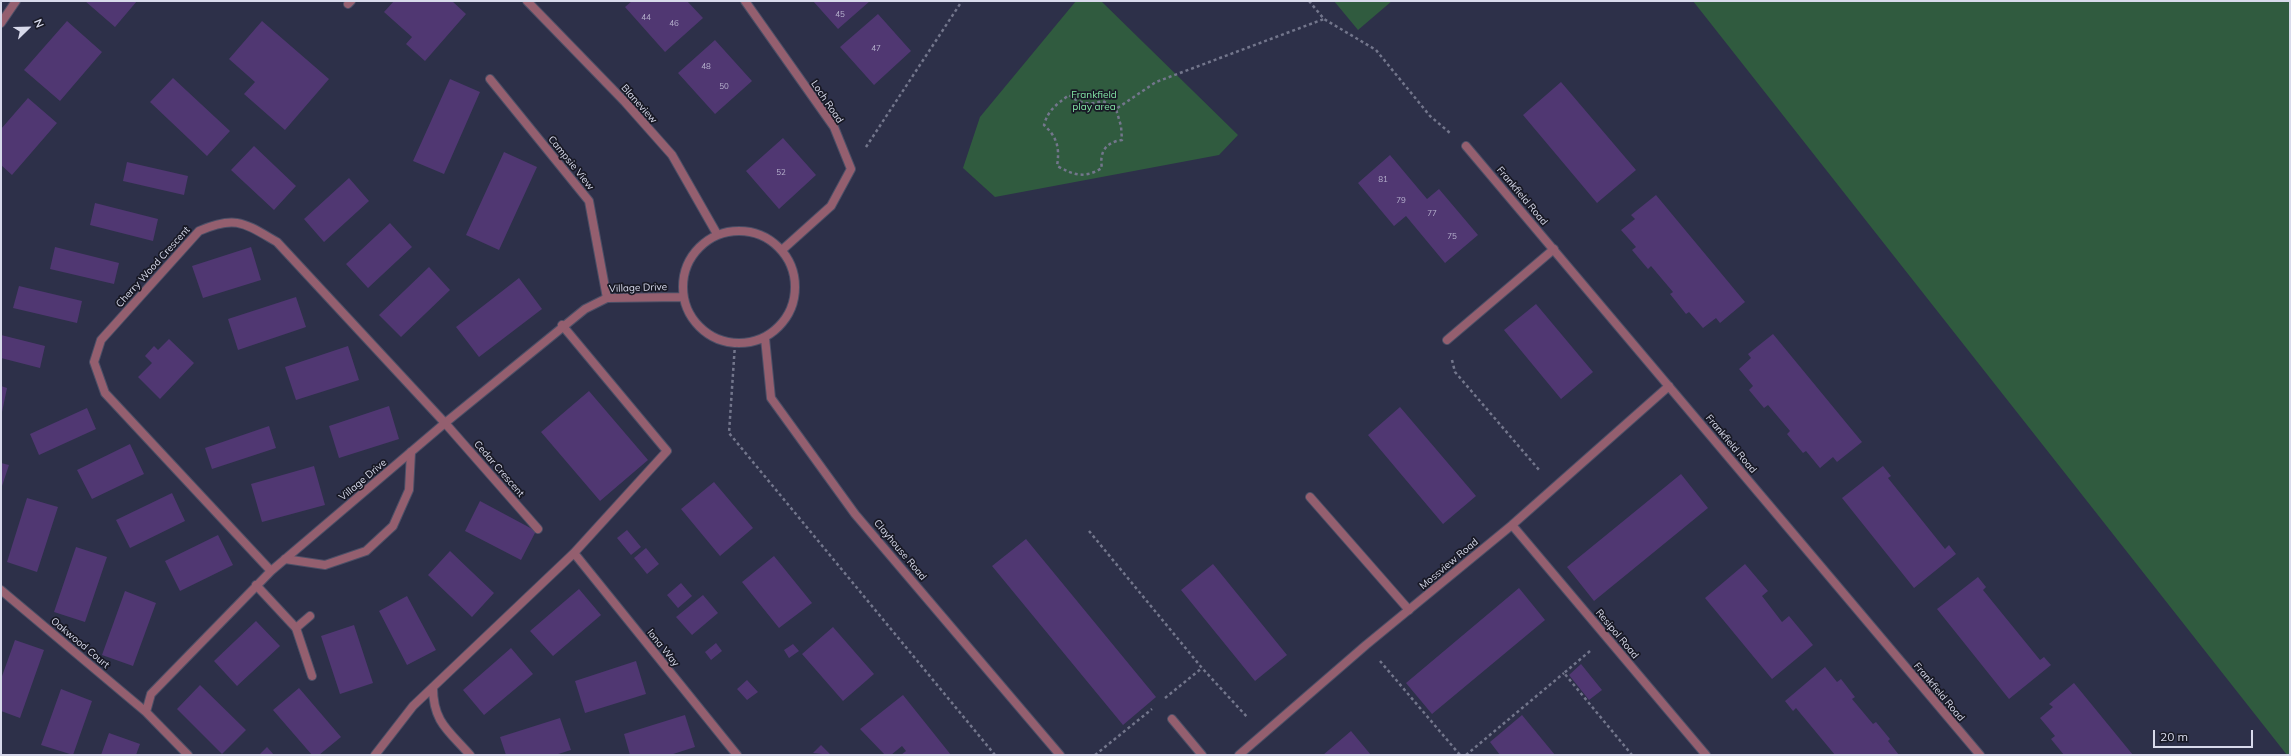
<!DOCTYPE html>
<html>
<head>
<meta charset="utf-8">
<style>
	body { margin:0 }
	#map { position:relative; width:2291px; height:756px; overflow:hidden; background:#2d3049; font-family:Mulish,sans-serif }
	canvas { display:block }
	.frame { position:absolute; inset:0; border:2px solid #d8daeb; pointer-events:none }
	.north { position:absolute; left:8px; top:8px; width:40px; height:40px; -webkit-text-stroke:3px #181925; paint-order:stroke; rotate:67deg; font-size:11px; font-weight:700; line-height:16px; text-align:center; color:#d8daeb }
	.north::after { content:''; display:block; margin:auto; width:14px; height:18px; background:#d8daeb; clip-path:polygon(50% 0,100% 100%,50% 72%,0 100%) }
	.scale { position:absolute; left:2153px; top:730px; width:100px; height:18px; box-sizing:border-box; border:2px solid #d8daeb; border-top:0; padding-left:5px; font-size:12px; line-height:14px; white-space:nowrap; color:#d8daeb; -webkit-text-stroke:3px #181925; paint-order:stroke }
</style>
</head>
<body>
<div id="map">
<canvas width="2291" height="756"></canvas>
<div class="frame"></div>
<div class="north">N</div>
<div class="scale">20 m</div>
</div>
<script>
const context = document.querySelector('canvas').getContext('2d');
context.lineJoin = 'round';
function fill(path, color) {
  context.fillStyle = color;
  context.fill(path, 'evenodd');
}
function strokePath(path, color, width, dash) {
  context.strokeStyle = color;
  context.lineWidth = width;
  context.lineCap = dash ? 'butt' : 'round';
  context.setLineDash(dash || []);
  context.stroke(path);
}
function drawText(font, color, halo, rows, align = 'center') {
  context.font = font + ' Mulish,sans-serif';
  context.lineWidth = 3.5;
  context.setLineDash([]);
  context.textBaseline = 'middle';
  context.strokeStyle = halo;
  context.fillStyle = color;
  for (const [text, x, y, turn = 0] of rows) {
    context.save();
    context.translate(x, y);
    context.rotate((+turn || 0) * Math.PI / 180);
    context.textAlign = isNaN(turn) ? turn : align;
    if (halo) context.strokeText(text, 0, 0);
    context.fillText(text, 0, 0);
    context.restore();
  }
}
fill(new Path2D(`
	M 1076,1 L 1101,1 L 1238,135 L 1219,155 L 995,197 L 963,168 L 980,117 Z
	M 1334,1 L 1392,1 L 1358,30 Z
	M 1693,1 L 2290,1 L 2290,755 L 2287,755 Z`), '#305b3f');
fill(new Path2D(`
	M 85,1 L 137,1 L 115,27 Z
	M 394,1 L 452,1 L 466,14 L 425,61 L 406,44 L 412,37 L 384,12 Z
	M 632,1 L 687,1 L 703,18 L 665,52 L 625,7 Z
	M 813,1 L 870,1 L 838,29 Z
	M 878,14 L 911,51 L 874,85 L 840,47 Z
	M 67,21 L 102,52 L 60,101 L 24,70 Z
	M 262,21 L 329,79 L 285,130 L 244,94 L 255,82 L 229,59 Z
	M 715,40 L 752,81 L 715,114 L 678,73 Z
	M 173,78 L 230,131 L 207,156 L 150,102 Z
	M 450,79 L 480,92 L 444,174 L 413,161 Z
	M 1561,82 L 1636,170 L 1597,203 L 1523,115 Z
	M 28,98 L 57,123 L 12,175 L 1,165 L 1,129 Z
	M 783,138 L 816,175 L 779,209 L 746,171 Z
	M 254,146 L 296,186 L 274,210 L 231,170 Z
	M 504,152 L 537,167 L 499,250 L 466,235 Z
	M 1390,155 L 1427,199 L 1439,189 L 1478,235 L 1445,263 L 1406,216 L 1394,226 L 1358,183 Z
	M 127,162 L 188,176 L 184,195 L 123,181 Z
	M 349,178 L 369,201 L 324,242 L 304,219 Z
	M 1656,195 L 1745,302 L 1720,323 L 1716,318 L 1703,328 L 1689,312 L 1686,314 L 1670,294 L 1673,292 L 1651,266 L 1648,269 L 1632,250 L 1636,247 L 1621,230 L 1635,219 L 1631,215 Z
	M 95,203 L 158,219 L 153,241 L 90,225 Z
	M 390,223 L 412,247 L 368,288 L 346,264 Z
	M 55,247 L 119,263 L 114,284 L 50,269 Z
	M 251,247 L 261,280 L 203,298 L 192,266 Z
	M 429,267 L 450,290 L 401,337 L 379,315 Z
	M 519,278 L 542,309 L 479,357 L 456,327 Z
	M 19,286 L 82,301 L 77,323 L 13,308 Z
	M 296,297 L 306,327 L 238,350 L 228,319 Z
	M 1536,304 L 1593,372 L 1561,399 L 1504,330 Z
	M 1773,334 L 1862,442 L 1837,462 L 1833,457 L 1820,468 L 1806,451 L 1803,453 L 1787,434 L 1790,431 L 1768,405 L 1764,408 L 1749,390 L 1753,386 L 1739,369 L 1751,358 L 1748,354 Z
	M 1,335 L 45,346 L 40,368 L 1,358 Z
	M 169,339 L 194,363 L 160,399 L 138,377 L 152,363 L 145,356 L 154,346 L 158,350 Z
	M 348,346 L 359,380 L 296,400 L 285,367 Z
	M 1,386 L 7,388 L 2,412 L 1,412 Z
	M 589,391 L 648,460 L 600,501 L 541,432 Z
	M 389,406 L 399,439 L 339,458 L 329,426 Z
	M 1400,407 L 1476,496 L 1443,524 L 1368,435 Z
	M 87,408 L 96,429 L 39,455 L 30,434 Z
	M 269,426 L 276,448 L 212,469 L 205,448 Z
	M 130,444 L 144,474 L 92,499 L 77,470 Z
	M 1,463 L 9,465 L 1,489 Z
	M 314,466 L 325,505 L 262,522 L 251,484 Z
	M 1883,466 L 1891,476 L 1888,478 L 1945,549 L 1949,545 L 1956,554 L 1914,588 L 1842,498 Z
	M 1681,474 L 1708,508 L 1594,601 L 1567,567 Z
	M 714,482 L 753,528 L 720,556 L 681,509 Z
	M 172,493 L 185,521 L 130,548 L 116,520 Z
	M 27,498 L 58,507 L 37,572 L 7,562 Z
	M 480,501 L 536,531 L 521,560 L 465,531 Z
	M 627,530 L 641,547 L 631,555 L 617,538 Z
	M 218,535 L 233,565 L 180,591 L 165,561 Z
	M 1026,539 L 1156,697 L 1123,725 L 992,566 Z
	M 76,547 L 107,557 L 85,622 L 54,612 Z
	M 646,548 L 659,564 L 647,574 L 634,558 Z
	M 450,551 L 494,593 L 472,617 L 428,575 Z
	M 774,556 L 812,603 L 779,628 L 742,582 Z
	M 1213,564 L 1287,655 L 1255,681 L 1181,590 Z
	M 1745,564 L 1768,591 L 1762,596 L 1782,622 L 1789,616 L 1813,645 L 1772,679 L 1705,598 Z
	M 1978,577 L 1986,587 L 1983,590 L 2040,660 L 2044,657 L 2051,665 L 2009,699 L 1937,609 Z
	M 681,583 L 692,596 L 678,608 L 667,595 Z
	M 1519,588 L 1545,620 L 1432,714 L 1406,683 Z
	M 579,589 L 601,615 L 553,656 L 530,631 Z
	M 125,591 L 156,603 L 133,666 L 102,655 Z
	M 703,595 L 718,613 L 692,635 L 676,617 Z
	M 407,596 L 436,650 L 407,665 L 379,611 Z
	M 256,621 L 280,646 L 237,686 L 214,661 Z
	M 354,625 L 373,683 L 340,694 L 321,636 Z
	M 833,627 L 874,674 L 843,701 L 802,654 Z
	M 15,640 L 44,650 L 20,718 L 1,711 L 1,679 Z
	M 716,643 L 722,651 L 711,660 L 705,652 Z
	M 793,644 L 799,651 L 789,658 L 784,650 Z
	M 511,648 L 533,674 L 484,715 L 463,690 Z
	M 636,661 L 646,694 L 585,713 L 575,681 Z
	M 1581,664 L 1602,690 L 1589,700 L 1569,675 Z
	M 1825,667 L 1837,682 L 1841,679 L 1855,697 L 1852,699 L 1873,724 L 1876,722 L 1890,739 L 1888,741 L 1899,755 L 1835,755 L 1796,708 L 1793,711 L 1785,701 Z
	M 747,680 L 758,692 L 747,700 L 737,689 Z
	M 2074,683 L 2133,755 L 2064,755 L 2051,739 L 2055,736 L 2040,718 L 2053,707 L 2049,704 Z
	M 200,685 L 246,730 L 222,754 L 177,709 Z
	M 299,688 L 341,737 L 319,755 L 312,755 L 273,710 Z
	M 61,689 L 92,701 L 73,755 L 41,745 Z
	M 903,695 L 951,755 L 901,755 L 906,751 L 902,746 L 891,755 L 885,755 L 860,729 Z
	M 685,715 L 695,747 L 670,755 L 630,755 L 624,734 Z
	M 1522,715 L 1555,755 L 1500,755 L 1490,742 Z
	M 560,718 L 571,750 L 555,755 L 506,755 L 500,737 Z
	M 1351,731 L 1371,755 L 1323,755 Z
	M 109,733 L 140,744 L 136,755 L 101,755 Z
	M 821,745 L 831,755 L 813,753 Z
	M 267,747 L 274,755 L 259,755 Z`), '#503772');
const service = new Path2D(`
	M 348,4 L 351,1
	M 490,79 L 589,201 L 607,298
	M 1447,340 L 1554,249
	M 1310,497 L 1409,610
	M 574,553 L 737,755
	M 285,559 L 325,565 L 366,551 L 393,526 L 409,490 L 411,452
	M 296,628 L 310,616
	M 433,688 C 433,722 449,731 470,755
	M 375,755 L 413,706 L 574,553 L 667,451 L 562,325`);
const minor = new Path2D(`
	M 527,1 L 625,102 L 672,155 L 717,234
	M 745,1 L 834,127 L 851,169 L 831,206 L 782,250
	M 1,23 L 16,1
	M 1466,146 L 1980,755
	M683 287a56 56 0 1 1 112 0a56 56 0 1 1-112 0Z
	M 765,338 L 771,398 L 855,514 L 1060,755
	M 1512,525 L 1706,755
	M 271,571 L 105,393 L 94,362 L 101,340 L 199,231 C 236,215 244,223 277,242 L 445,423 L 538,529
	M 256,585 L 296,628 L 312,676
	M 1,590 L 146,712
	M 1172,719 L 1202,755
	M 188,755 L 146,712 L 151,694 L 271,571 L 445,423 L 585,309 L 607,298 L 682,297
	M 1239,755 L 1366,645 L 1512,525 L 1669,386`);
strokePath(service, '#4c4f66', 10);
strokePath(minor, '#4c4f66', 10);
strokePath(new Path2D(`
	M 1309,1 L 1324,19 L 1376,50 L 1430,116 L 1450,133
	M 1116,109 L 1103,101 C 1090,105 1080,104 1069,95 C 1057,104 1048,110 1044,125 C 1057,137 1060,148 1057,166 C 1074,175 1084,179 1102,168 C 1099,152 1106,142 1122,140 L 1121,126 L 1116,109 L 1156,82 L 1324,19
	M 866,147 L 962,1
	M 735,344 L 729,433 L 995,755
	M 1452,360 L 1455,372 L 1540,471
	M 1089,531 L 1202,668 L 1248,718
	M 1590,651 L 1564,673 L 1632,755
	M 1380,661 L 1460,755
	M 1165,698 L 1202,668
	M 1095,755 L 1152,709
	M 1466,755 L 1564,673`), '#73768c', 2.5, [3, 3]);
strokePath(service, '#945f6f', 8);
strokePath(minor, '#945f6f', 8);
drawText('8px', '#b6b1cd', null, [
	["45",840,15],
	["44",646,18],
	["46",674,24],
	["47",876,49],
	["48",706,67],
	["50",724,87],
	["52",781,173],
	["81",1383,180],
	["79",1401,201],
	["77",1432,214],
	["75",1452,237]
]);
drawText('10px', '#83e5a5', '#181925', [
	["Frankfield",1094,95],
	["play area",1094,107]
]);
drawText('10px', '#d8daeb', '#181925', [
	["Loch Road",827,102,56],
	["Blaneview",639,104,48],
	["Campsie View",571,163,51],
	["Frankfield Road",1522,196,50],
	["Cherry Wood Crescent",153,267,-48],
	["Village Drive",638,288,-2],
	["Frankfield Road",1731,444,50],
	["Cedar Crescent",499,469,49],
	["Village Drive",363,480,-40],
	["Clayhouse Road",900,550,50],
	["Mossview Road",1449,564,-40],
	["Resipol Road",1617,634,50],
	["Oakwood Court",80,643,40],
	["Iona Way",663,648,51],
	["Frankfield Road",1939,692,50]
]);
</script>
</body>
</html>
